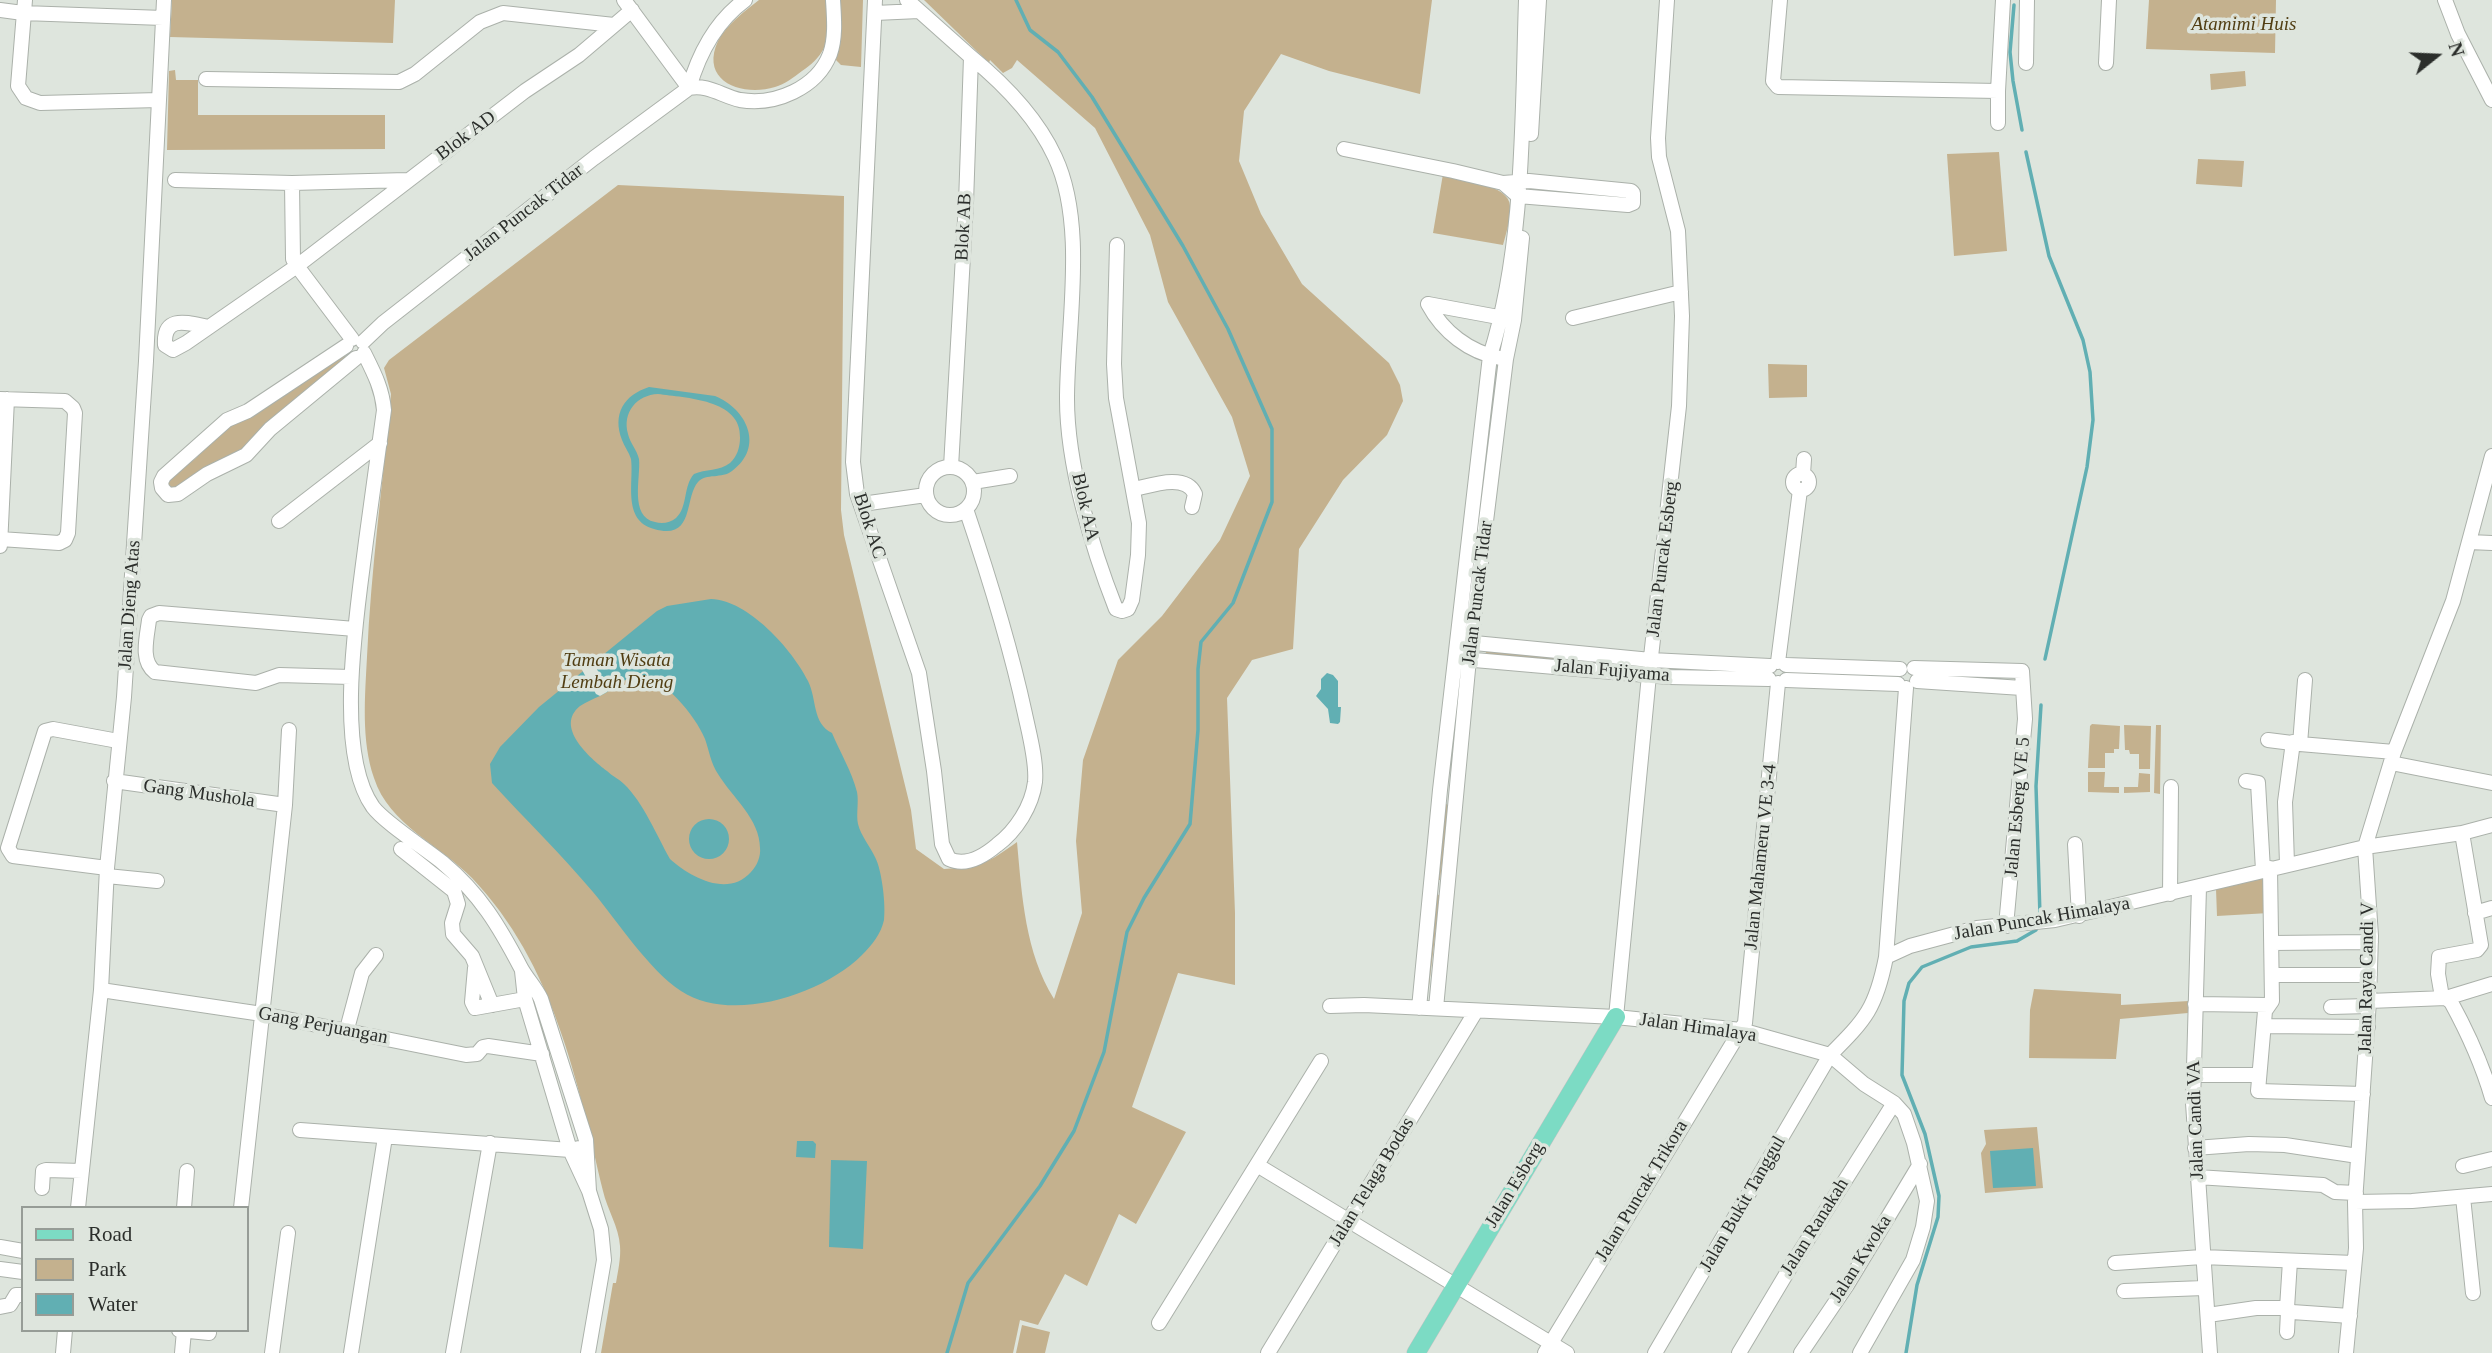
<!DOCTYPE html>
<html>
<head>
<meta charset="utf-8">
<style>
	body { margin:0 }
	#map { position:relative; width:2492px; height:1353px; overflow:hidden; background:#dee5dd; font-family:Georgia,serif }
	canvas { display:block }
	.legend { position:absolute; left:21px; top:1206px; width:228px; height:126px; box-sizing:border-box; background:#dee5dd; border:2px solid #969c96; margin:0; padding:9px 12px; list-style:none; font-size:21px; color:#2b2e2b }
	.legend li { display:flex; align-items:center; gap:14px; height:35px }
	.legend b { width:35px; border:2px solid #969c96 }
	.north { position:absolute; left:2401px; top:21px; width:70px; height:70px; -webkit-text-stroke:5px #dee5dd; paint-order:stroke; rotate:72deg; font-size:19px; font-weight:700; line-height:28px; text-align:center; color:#2b2e2b }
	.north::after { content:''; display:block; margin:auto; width:24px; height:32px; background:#2b2e2b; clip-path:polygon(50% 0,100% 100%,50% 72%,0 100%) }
</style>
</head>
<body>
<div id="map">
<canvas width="2492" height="1353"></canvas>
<ul class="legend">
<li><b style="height:9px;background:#7cdbc4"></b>Road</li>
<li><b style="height:19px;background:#c4b18e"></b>Park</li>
<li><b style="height:19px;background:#61afb3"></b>Water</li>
</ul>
<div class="north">N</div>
</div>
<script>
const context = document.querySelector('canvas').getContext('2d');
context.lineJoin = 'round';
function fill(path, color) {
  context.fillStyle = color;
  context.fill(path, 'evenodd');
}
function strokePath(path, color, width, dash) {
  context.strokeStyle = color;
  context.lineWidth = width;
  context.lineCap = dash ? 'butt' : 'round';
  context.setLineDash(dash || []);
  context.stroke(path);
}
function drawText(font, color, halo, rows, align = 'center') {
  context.font = font + ' Georgia,serif';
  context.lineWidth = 7;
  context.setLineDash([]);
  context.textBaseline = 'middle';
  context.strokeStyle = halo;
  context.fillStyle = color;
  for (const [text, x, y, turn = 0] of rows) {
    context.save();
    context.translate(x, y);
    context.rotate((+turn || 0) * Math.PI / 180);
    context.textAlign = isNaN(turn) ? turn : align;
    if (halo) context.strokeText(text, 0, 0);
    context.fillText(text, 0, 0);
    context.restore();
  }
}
fill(new Path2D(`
	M 172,0 L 395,0 L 393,43 L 170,37 Z
	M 759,0 L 827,0 C 828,16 830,32 824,48 C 819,58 811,65 802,71 C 793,78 785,84 775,87 C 743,97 699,82 718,41 C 726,25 745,11 759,0 Z
	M 840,0 L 863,0 L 861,67 L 841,65 L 836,60 L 840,29 Z
	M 924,0 L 1432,0 L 1420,94 L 1329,71 L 1281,54 L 1244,111 L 1239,161 L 1261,214 L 1302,284 L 1389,363 L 1400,385 L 1403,401 L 1387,435 L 1343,480 L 1299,549 L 1293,649 L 1252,660 L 1227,698 L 1235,913 L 1235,985 L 1178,973 L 1132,1107 L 1186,1132 L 1136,1224 L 1119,1214 L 1087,1286 L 1065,1274 L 1038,1325 L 1020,1320 L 1013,1353 L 601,1353 L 613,1283 L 616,1283 C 618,1271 621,1258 620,1246 C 619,1227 607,1209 603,1191 C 577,1080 554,964 472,878 C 440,845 389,825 374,778 C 361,740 365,696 367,657 C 371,569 383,482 391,394 L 384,368 L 389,360 L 618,185 L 844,196 L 841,510 L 844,535 L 911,810 L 916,849 L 944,869 C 981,867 988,863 1017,842 C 1022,896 1025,952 1054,999 L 1082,913 L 1076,841 L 1083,760 L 1118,660 L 1162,616 L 1220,540 L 1250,476 L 1232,417 L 1168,302 L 1150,235 L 1095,128 L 1017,60 L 1012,68 L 1003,73 L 990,60 L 989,63 Z
	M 2149,0 L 2276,0 L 2275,53 L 2146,49 Z
	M 175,70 L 176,80 L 198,80 L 198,115 L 385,115 L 385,149 L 167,150 L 169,71 Z
	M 2245,71 L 2246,86 L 2211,90 L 2210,74 Z
	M 1999,152 L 2007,251 L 1954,256 L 1947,154 Z
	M 2198,159 L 2244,161 L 2242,187 L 2196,184 Z
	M 1443,174 C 1460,179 1510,185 1510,206 C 1511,219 1506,233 1503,245 L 1433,233 Z
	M 342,352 L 346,357 L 235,456 L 178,487 L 171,488 L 168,484 L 170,478 L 196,458 L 223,429 L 254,416 L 335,354 Z
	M 1768,364 L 1807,365 L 1807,397 L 1769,398 Z
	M 1487,651 L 1635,665 L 1636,666 L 1484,655 Z
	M 2092,724 L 2120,726 L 2119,749 L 2114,749 L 2114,753 L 2105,753 L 2105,768 L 2088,768 L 2090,726 Z
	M 2124,725 L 2151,726 L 2150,769 L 2139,769 L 2139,754 L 2130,754 L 2129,750 L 2125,750 Z
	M 2156,725 L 2161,725 L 2160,794 L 2154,793 Z
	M 2088,772 L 2105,772 L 2104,787 L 2119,787 L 2119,793 L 2088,792 Z
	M 2139,773 L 2150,774 L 2150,792 L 2124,793 L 2124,787 L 2138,787 Z
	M 1445,803 L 1449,806 L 1440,880 L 1437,880 Z
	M 2268,874 L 2269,913 L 2217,916 L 2216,889 Z
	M 1436,893 L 1440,896 L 1429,986 L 1426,985 Z
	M 2034,989 L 2121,994 L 2121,1005 L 2189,1001 L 2188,1013 L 2120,1019 L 2116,1059 L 2029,1058 L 2030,1010 Z
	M 2037,1127 L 2043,1188 L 1985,1193 L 1981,1153 L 1986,1144 L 1984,1130 Z
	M 1022,1325 L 1050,1332 L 1045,1353 L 1016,1353 Z`), '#c4b18e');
fill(new Path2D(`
	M 649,387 L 715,396 C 747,409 765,447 732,471 C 722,479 706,473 698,482 C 684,498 695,541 654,529 C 622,520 634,483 631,459 C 629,452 624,446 622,440 C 612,414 624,395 649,387 ZM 658,394 C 685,398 742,399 740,438 C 740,447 737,457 730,463 C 720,471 705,469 694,474 C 683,486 688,507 676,518 C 670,523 662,524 655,522 C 629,517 641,477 639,459 C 637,450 630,443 628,434 C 622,412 637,395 658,394 Z
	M 711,599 C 748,600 792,649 808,681 C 817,699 812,723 832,733 C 840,752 852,772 857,792 C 859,802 856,814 858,824 C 861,836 870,846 875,857 C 882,870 886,905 884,920 C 881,934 872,945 862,955 C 822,995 731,1024 681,991 C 649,970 618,922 593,892 C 561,854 525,819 492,783 L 490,764 L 500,747 L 539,707 L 657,611 L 667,606 ZM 637,675 C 664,677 695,715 705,739 C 709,750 711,764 718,774 C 732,797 760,819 760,848 C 761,856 757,866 751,872 C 728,898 690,877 670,859 C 657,836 643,802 624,784 C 619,779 612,776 607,771 C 590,758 554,727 580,706 C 586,702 593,699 600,696 C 613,690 624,678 637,675 Z
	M 1327,673 L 1333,675 L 1338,681 L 1338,707 L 1341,707 L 1340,722 L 1338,724 L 1330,723 L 1328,709 L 1316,696 L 1321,689 L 1321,679 Z
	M689 839a20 20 0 1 1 40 0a20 20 0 1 1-40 0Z
	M 797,1141 L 813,1141 L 816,1144 L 815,1158 L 796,1157 Z
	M 2033,1148 L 2036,1186 L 1993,1188 L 1990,1151 Z
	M 831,1160 L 867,1161 L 863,1249 L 829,1247 Z`), '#61afb3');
fill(new Path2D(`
	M 589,661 L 590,663 L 593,662 L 599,673 L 597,674 L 607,688 L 607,692 L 600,696 L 596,694 L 591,685 L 593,684 L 590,678 L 587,679 L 581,668 Z`), '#dee5dd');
strokePath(new Path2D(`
	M 2014,5 L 2010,52 L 2013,81 L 2022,130
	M 2026,152 L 2049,256 L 2083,340 L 2090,372 L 2093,420 L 2087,467 L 2045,659
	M 2040,916 L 2036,786 L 2041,705
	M 947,1353 L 968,1283 L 1040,1186 L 1074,1131 L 1104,1052 L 1127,932 L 1144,898 L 1190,824 L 1198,730 L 1198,669 L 1201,642 L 1233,603 L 1272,502 L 1272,429 L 1228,329 L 1183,246 L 1092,97 L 1058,52 L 1030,30 L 1016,0
	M 1906,1353 L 1917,1285 L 1938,1217 L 1939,1196 L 1925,1134 L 1902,1075 L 1904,1001 L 1909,983 L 1922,967 L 1971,947 L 2017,941 L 2036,930 L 2037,927`), '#61afb3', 3.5);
const minor = new Path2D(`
	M 25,0 L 18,86 L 26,98 L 40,103 L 159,100
	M 624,0 L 689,88
	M 875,0 L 853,462 L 857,494 L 919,673 L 934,771 L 942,844 L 949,859 C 966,867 984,856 997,845 C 1016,831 1032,806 1035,782 C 1037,762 1029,733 1025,714 C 1010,644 989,577 966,509
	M 907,0 L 971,57 L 966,203 L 951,467
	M 1780,0 L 1773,81 L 1778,87 L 1998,91
	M 2445,0 L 2458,34 L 2492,100
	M 0,10 L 23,13 L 163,18
	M 875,13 L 919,11
	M 971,57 C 1004,84 1037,118 1055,157 C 1087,225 1067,326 1067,399 C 1067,465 1092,548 1116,609 L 1122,611 L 1128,609 L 1132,600 L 1138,555 L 1139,523 L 1116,398 L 1114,364 L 1117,245
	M 2026,63 L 2027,0
	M 2106,63 L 2109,0
	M 206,79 L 399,82 L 415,74 L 480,22 L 503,13 L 614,25
	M 689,88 C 699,53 715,22 745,0
	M 1998,123 L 1998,91 L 2003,0
	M 1531,134 L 1539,0
	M 1344,149 L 1453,171 L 1503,183 L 1529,181 L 1631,191 L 1633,193 L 1633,203 L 1628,205 L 1518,196 L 1503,183
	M 175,180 L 292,183 L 407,180
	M 1428,304 C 1443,332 1469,352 1500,358
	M 1428,304 L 1509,319
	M 1573,318 L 1681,292
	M 208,327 C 188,323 163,314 165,345 L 173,350 L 186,343 L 297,266 L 293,259 L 292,183
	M 352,339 L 297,266 L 525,91 L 579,55 L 632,10
	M 363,342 L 383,323 L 594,158 L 689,88 C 708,84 722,96 740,100 C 775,106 817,88 830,54 C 836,37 834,17 833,0
	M 346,346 L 248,411 L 227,420 L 164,476 L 161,482 L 162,488 L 168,495 L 178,494 L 207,474 L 246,455 L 270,429 L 356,358
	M 364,353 C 374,373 382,388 384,410 C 378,454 372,498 366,541 C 358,607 333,751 373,807 C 385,823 426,849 443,863 C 480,894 499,926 521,968 C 527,979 536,988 541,999 L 586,1140 L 589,1191
	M 0,399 L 65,401 L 73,408 L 75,413 L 68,533 L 65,540 L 59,543 L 0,539
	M926 491a24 24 0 1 1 48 0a24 24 0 1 1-48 0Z
	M 1803,474 L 1804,459
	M1793 482a8 8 0 1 1 16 0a8 8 0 1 1-16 0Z
	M 973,482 L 1010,476
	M 1135,489 C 1152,485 1186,473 1195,494 L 1192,507
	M 862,504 L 926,495
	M 279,521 L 380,443
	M 2469,542 L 2492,543
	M 0,546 L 7,399
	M 1464,642 L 1651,660 L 1770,666
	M 1463,659 L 1669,677 L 1769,679
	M 1778,662 L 1800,490
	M 1786,665 L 1900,669
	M 1914,668 L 2022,671 L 2025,719 L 2006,926
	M 351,677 L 279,675 L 256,683 L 155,672 C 140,661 147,637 149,620 L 151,616 L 159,613 L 355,629
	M 1786,680 L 1898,684
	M 2305,680 L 2300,744 L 2394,752
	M 1917,681 L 2022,688
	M 2268,740 L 2300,744
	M 2391,763 L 2492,783
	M 114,781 L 285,805
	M 2246,781 L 2258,783 L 2263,870
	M 2075,844 L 2079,916
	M 401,849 L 454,891 L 458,904 L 452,923 L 453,934 L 472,956 L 492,1005
	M 2287,864 L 2285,802 L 2293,742
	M 107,868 L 13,856 L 8,848 L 45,731 L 53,729 L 118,741
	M 2270,868 L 2272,1001 L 2265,1011 L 2258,1091 L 2363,1094
	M 107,876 L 157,881
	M 2199,887 L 2193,1103 L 2210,1353
	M 2170,894 L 2171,787
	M 2475,913 L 2492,908
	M 2272,943 L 2371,942
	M 1886,957 L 1910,946 L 1977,928 L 2055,920 L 2365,847 L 2462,833 L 2492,825
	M 475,968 L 472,1002 L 475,1008 L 525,999
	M 522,971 L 525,999 L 570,1150 L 589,1191 L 601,1229 L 604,1260 L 588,1353
	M 2272,975 L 2370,975
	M 101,990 L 262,1014 L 466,1055 L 477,1054 L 483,1047 L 488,1046 L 542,1054
	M 2442,997 L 2438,974 L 2439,957 L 2477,950 L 2481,945 L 2462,833
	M 2446,998 L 2492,984
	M 2369,1001 L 2446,998 L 2451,1002 C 2468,1033 2482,1064 2492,1098
	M 2195,1004 L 2269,1005
	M 1330,1006 L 1364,1005 L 1616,1017 L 1741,1030 L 1830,1055 L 1864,1084 L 1894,1103 L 1904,1114 L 1914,1143 L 1927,1201 L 1923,1227 L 1913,1260 L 1860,1353
	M 2331,1007 L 2369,1006
	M 1419,1008 L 1440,790 L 1490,356 C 1525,246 1522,115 1526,0
	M 1436,1008 L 1469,659 L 1506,359 L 1514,320 L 1522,238
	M 1616,1017 L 1649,675 L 1679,406 L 1682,316 L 1678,231 L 1659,157 L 1658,138 L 1667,0
	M 2264,1026 L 2368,1027
	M 347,1029 L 362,973 L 376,955
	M 2193,1075 L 2259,1075
	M 300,1130 L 570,1150 L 579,1148
	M 2195,1148 L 2249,1144 L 2285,1145 L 2358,1156
	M 1257,1165 L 1567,1353
	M 2463,1166 L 2492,1159
	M 2197,1177 L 2323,1185 L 2335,1192 L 2356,1193
	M 42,1188 L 43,1171 L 46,1170 L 82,1171
	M 2463,1197 L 2473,1293
	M 2355,1202 L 2412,1201 L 2492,1194
	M 78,1208 L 101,990 L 107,868 L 124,697 L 146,361 L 164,0
	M 184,1208 L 187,1171
	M 241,1208 L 285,805 L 289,730
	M 0,1247 L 23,1251
	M 2115,1263 L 2202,1257 L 2354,1263
	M 0,1269 L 23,1272
	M 2124,1291 L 2204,1288
	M 0,1307 L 10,1305 L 16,1295 L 23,1295
	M 2287,1308 L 2292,1312 L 2350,1316
	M 2208,1315 L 2256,1308 L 2287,1308 L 2290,1261
	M 1159,1323 L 1321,1061
	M 179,1330 L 209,1333
	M 2287,1332 L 2288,1311
	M 63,1353 L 65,1330
	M 182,1353 L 184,1331
	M 272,1353 L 288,1233
	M 351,1353 L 385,1137
	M 453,1353 L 490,1143
	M 1268,1353 L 1476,1011
	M 1545,1353 L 1745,1023 L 1778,683
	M 1655,1353 L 1830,1055 C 1866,1019 1876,1008 1886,957 L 1906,688
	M 1739,1353 L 1791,1266 L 1894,1103
	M 1801,1353 L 1847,1285 L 1920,1164
	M 2346,1353 L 2356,1248 L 2355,1202 L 2369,1001 L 2371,936 L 2365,847 L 2394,752 L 2453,601 L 2492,456`);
const major = new Path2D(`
	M 1416,1353 L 1616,1017`);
strokePath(minor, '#abb1aa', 16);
strokePath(major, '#c4c4c4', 19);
strokePath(minor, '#fff', 14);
strokePath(major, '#7cdbc4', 18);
drawText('italic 19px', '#513e13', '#dee5dd', [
	["Atamimi Huis",2244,25],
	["Taman Wisata",617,661],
	["Lembah Dieng",617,683]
]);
drawText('19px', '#2b2e2b', '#dee5dd', [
	["Blok AD",466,136,-37],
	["Jalan Puncak Tidar",524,213,-38],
	["Blok AB",964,227,-87],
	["Blok AA",1085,507,77],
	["Blok AC",869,526,72],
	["Jalan Puncak Esberg",1663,559,-83],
	["Jalan Puncak Tidar",1478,593,-83],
	["Jalan Dieng Atas",130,605,-86],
	["Jalan Fujiyama",1612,671,5],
	["Gang Mushola",199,794,8],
	["Jalan Esberg VE 5",2018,807,-85],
	["Jalan Mahameru VE 3-4",1761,857,-84],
	["Jalan Puncak Himalaya",2042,919,-10],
	["Jalan Raya Candi V",2367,978,-89],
	["Gang Perjuangan",323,1026,11],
	["Jalan Himalaya",1698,1028,8],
	["Jalan Candi VA",2196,1120,-92],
	["Jalan Telaga Bodas",1372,1182,-59],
	["Jalan Esberg",1515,1185,-59],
	["Jalan Puncak Trikora",1642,1191,-59],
	["Jalan Bukit Tanggul",1743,1204,-60],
	["Jalan Ranakah",1815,1227,-58],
	["Jalan Kwoka",1861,1259,-58]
]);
</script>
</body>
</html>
